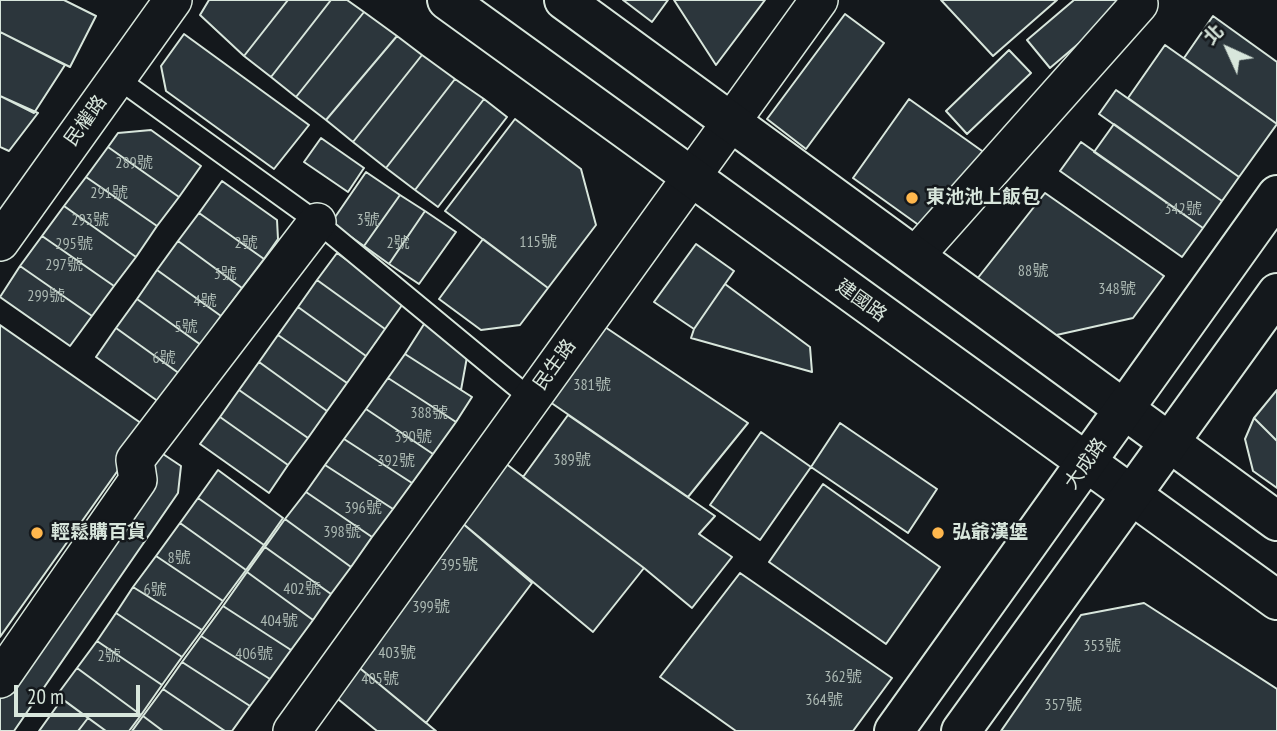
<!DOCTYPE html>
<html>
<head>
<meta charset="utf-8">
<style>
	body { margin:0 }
	#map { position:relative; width:1277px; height:731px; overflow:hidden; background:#14181c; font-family:"PT Sans Narrow","Noto Sans TC",sans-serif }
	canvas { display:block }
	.north { position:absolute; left:1193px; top:14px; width:70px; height:70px; -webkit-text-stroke:5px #14181c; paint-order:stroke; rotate:315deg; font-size:19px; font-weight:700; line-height:28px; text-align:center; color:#d8e6dc }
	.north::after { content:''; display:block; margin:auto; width:24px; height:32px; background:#d8e6dc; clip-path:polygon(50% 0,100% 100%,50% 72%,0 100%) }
	.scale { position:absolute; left:14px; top:685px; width:126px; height:32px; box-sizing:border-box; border:4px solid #d8e6dc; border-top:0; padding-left:9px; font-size:21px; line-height:24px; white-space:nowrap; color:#d8e6dc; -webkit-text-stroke:5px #14181c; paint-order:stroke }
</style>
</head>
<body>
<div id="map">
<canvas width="1277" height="731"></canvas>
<div class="north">北</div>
<div class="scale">20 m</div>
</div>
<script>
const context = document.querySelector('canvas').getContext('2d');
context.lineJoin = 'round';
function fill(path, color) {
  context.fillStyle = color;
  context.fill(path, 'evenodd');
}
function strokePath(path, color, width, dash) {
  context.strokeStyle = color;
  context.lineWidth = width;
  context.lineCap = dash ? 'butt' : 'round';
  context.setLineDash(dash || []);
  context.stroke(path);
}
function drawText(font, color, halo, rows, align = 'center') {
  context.font = font + ' "PT Sans Narrow","Noto Sans TC",sans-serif';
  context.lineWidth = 5;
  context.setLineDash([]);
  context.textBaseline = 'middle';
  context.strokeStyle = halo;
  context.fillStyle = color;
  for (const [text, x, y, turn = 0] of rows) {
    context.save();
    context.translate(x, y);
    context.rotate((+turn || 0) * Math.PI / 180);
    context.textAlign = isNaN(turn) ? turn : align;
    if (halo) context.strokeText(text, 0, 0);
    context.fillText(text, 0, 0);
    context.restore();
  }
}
const building = new Path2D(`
	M 0,0 L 64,0 L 96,16 L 70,67 L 0,32 Z
	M 209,0 L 288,0 L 244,56 L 200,15 Z
	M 288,0 L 331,0 L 271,77 L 244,56 Z
	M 331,0 L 347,0 L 364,12 L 296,97 L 271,77 Z
	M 623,0 L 668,0 L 652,22 Z
	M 674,0 L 765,0 L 716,65 Z
	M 941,0 L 1057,0 L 993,56 Z
	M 1074,0 L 1121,0 L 1125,4 L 1050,68 L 1027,40 Z
	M 364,12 L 397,36 L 326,120 L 296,97 Z
	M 845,14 L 884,43 L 806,149 L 767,119 Z
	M 1213,16 L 1277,62 L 1277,124 L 1184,58 Z
	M 0,32 L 65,65 L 34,113 L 0,96 Z
	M 184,34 L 309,125 L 274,169 L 166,91 L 161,66 Z
	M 397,36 L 422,55 L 353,142 L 326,120 Z
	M 1165,45 L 1277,124 L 1239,177 L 1128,98 Z
	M 1009,50 L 1031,73 L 967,134 L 946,111 Z
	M 422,55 L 455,79 L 386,168 L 353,142 Z
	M 455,79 L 484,99 L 415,190 L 386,168 Z
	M 1116,90 L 1239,177 L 1222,201 L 1099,114 Z
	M 0,96 L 38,113 L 9,151 L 0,147 Z
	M 484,99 L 507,117 L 438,207 L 415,190 Z
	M 909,99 L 992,158 L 934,236 L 853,178 Z
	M 515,119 L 581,169 L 596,225 L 548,288 L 445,211 Z
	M 1114,124 L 1222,201 L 1203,228 L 1094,152 Z
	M 151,130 L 201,166 L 179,197 L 108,147 L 118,133 Z
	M 321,138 L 364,168 L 348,192 L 304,162 Z
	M 1081,142 L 1203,228 L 1182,257 L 1060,171 Z
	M 108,147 L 179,197 L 157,226 L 86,177 Z
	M 366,172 L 400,195 L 364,246 L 331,223 Z
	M 86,177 L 157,226 L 136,257 L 64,206 Z
	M 222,181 L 277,220 L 278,239 L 264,259 L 199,213 Z
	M 1045,193 L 1164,276 L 1133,318 L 1052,336 L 977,279 Z
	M 400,195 L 425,211 L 389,264 L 364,246 Z
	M 64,206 L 136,257 L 114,286 L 42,236 Z
	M 425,211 L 456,232 L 419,284 L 389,264 Z
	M 199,213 L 264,259 L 242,288 L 178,241 Z
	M 42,236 L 114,286 L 92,316 L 20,266 Z
	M 483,239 L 548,288 L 520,325 L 481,330 L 439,299 Z
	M 178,241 L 242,288 L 221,316 L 157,270 Z
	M 696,244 L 734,271 L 694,329 L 654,302 Z
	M 337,253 L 405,301 L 385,329 L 317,280 Z
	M 20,266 L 92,316 L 70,346 L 0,297 Z
	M 157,270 L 221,316 L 201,345 L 137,299 Z
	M 317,280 L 385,329 L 366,356 L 298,307 Z
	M 725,284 L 810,347 L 812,372 L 691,338 L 694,329 Z
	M 137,299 L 201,345 L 180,374 L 116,328 Z
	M 298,307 L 366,356 L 347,383 L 278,335 Z
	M 426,321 L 467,357 L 461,390 L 405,354 Z
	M 0,325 L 148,428 L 0,637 Z
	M 605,327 L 748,423 L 688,497 L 550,402 Z
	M 116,328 L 180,374 L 159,402 L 96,357 Z
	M 278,335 L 347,383 L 327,411 L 259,362 Z
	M 405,354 L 472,397 L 456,422 L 388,378 Z
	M 259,362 L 327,411 L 308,438 L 239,390 Z
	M 388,378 L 456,422 L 433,454 L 366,409 Z
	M 239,390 L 308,438 L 288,465 L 220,417 Z
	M 1277,390 L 1277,441 L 1254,418 Z
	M 366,409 L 433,454 L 412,483 L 344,439 Z
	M 568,415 L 715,516 L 699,534 L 732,557 L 692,608 L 644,568 L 523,477 Z
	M 220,417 L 288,465 L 269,493 L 200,444 Z
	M 1254,418 L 1277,441 L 1277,488 L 1253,471 L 1245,439 Z
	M 840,423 L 937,489 L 908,533 L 811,467 Z
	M 761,432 L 811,467 L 760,540 L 710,505 Z
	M 344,439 L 412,483 L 393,509 L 325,465 Z
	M 151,446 L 181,466 L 178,493 L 14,731 L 0,731 L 0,685 Z
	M 505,463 L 644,568 L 593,632 L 461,522 Z
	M 325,465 L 393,509 L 372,537 L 306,492 Z
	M 218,470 L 283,518 L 264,545 L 198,498 Z
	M 823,484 L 940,567 L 886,644 L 769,562 Z
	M 306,492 L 372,537 L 351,567 L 285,519 Z
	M 198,498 L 264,545 L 246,570 L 180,523 Z
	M 285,519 L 351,567 L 331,594 L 265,547 Z
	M 461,522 L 532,583 L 426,723 L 356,665 Z
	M 180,523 L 246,570 L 223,601 L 156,556 Z
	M 265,547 L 331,594 L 313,620 L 247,572 Z
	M 156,556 L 223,601 L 202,630 L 133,587 Z
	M 247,572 L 313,620 L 291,650 L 223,606 Z
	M 740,573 L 892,678 L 853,731 L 736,731 L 660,677 Z
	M 133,587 L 202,630 L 182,657 L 116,613 Z
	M 1144,603 L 1277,689 L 1277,731 L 1001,731 L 1081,615 Z
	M 223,606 L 291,650 L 270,679 L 201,636 Z
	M 116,613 L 182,657 L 162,685 L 97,641 Z
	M 201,636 L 270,679 L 250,706 L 182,662 Z
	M 97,641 L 162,685 L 141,715 L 77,668 Z
	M 182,662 L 250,706 L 232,731 L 225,731 L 163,689 Z
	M 356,665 L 436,731 L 377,731 L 333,695 Z
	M 77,668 L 141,715 L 129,731 L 106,731 L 57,695 Z
	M 163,689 L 225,731 L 163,731 L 143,716 Z
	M 62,699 L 88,718 L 78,731 L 39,731 Z
	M 143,716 L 163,731 L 132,731 Z
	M 88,718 L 106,731 L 78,731 Z`);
fill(building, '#2c363c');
strokePath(building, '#d8e6dc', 2);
const service = new Path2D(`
	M 117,78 L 317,222 L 531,399`);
const minor = new Path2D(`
	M 0,242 L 173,0
	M 915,256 L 1139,4
	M 0,679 L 138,480 L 135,460 L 317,222
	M 292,731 L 819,0`);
const tertiary = new Path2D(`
	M 447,0 L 1277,600
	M 564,0 L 1277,521`);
const secondary = new Path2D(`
	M 894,731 L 1277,195
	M 961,731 L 1277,293`);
strokePath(service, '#d8e6dc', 23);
strokePath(minor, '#d8e6dc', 40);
strokePath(tertiary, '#d8e6dc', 42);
strokePath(secondary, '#d8e6dc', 42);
strokePath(service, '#14181c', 19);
strokePath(minor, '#14181c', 37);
strokePath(tertiary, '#14181c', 38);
strokePath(secondary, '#14181c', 38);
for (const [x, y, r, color] of [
	[912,198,7,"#ffb74d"],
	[37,533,7,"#ffb74d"],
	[938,533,7,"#ffb74d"]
]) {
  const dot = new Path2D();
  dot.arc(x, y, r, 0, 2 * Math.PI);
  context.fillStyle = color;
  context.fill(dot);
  strokePath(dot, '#14181c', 2.5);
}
drawText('16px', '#adbab4', null, [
	["289號",134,163],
	["291號",109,193],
	["342號",1183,209],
	["293號",90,220],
	["3號",368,220],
	["115號",538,242],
	["2號",246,243],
	["2號",398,243],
	["295號",74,244],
	["297號",64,265],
	["88號",1033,271],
	["3號",225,274],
	["348號",1117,289],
	["299號",46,296],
	["4號",205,301],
	["5號",186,327],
	["6號",164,358],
	["381號",592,385],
	["388號",429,413],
	["390號",413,437],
	["389號",572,460],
	["392號",396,461],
	["396號",363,508],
	["398號",342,532],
	["8號",179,558],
	["395號",459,565],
	["402號",302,589],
	["6號",155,590],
	["399號",431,607],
	["404號",279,621],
	["353號",1102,646],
	["403號",397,653],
	["406號",254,654],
	["2號",109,656],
	["362號",843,677],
	["405號",380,679],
	["364號",824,700],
	["357號",1063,705]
]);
drawText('19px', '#d8e6dc', '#14181c', [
	["民權路",86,121,-54],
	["建國路",861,301,36],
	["民生路",555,365,-54],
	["大成路",1086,464,-55]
]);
drawText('bold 19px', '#d8e6dc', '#14181c', [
	["東池池上飯包",926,198],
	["輕鬆購百貨",51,533],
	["弘爺漢堡",952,533]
], 'left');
</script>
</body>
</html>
